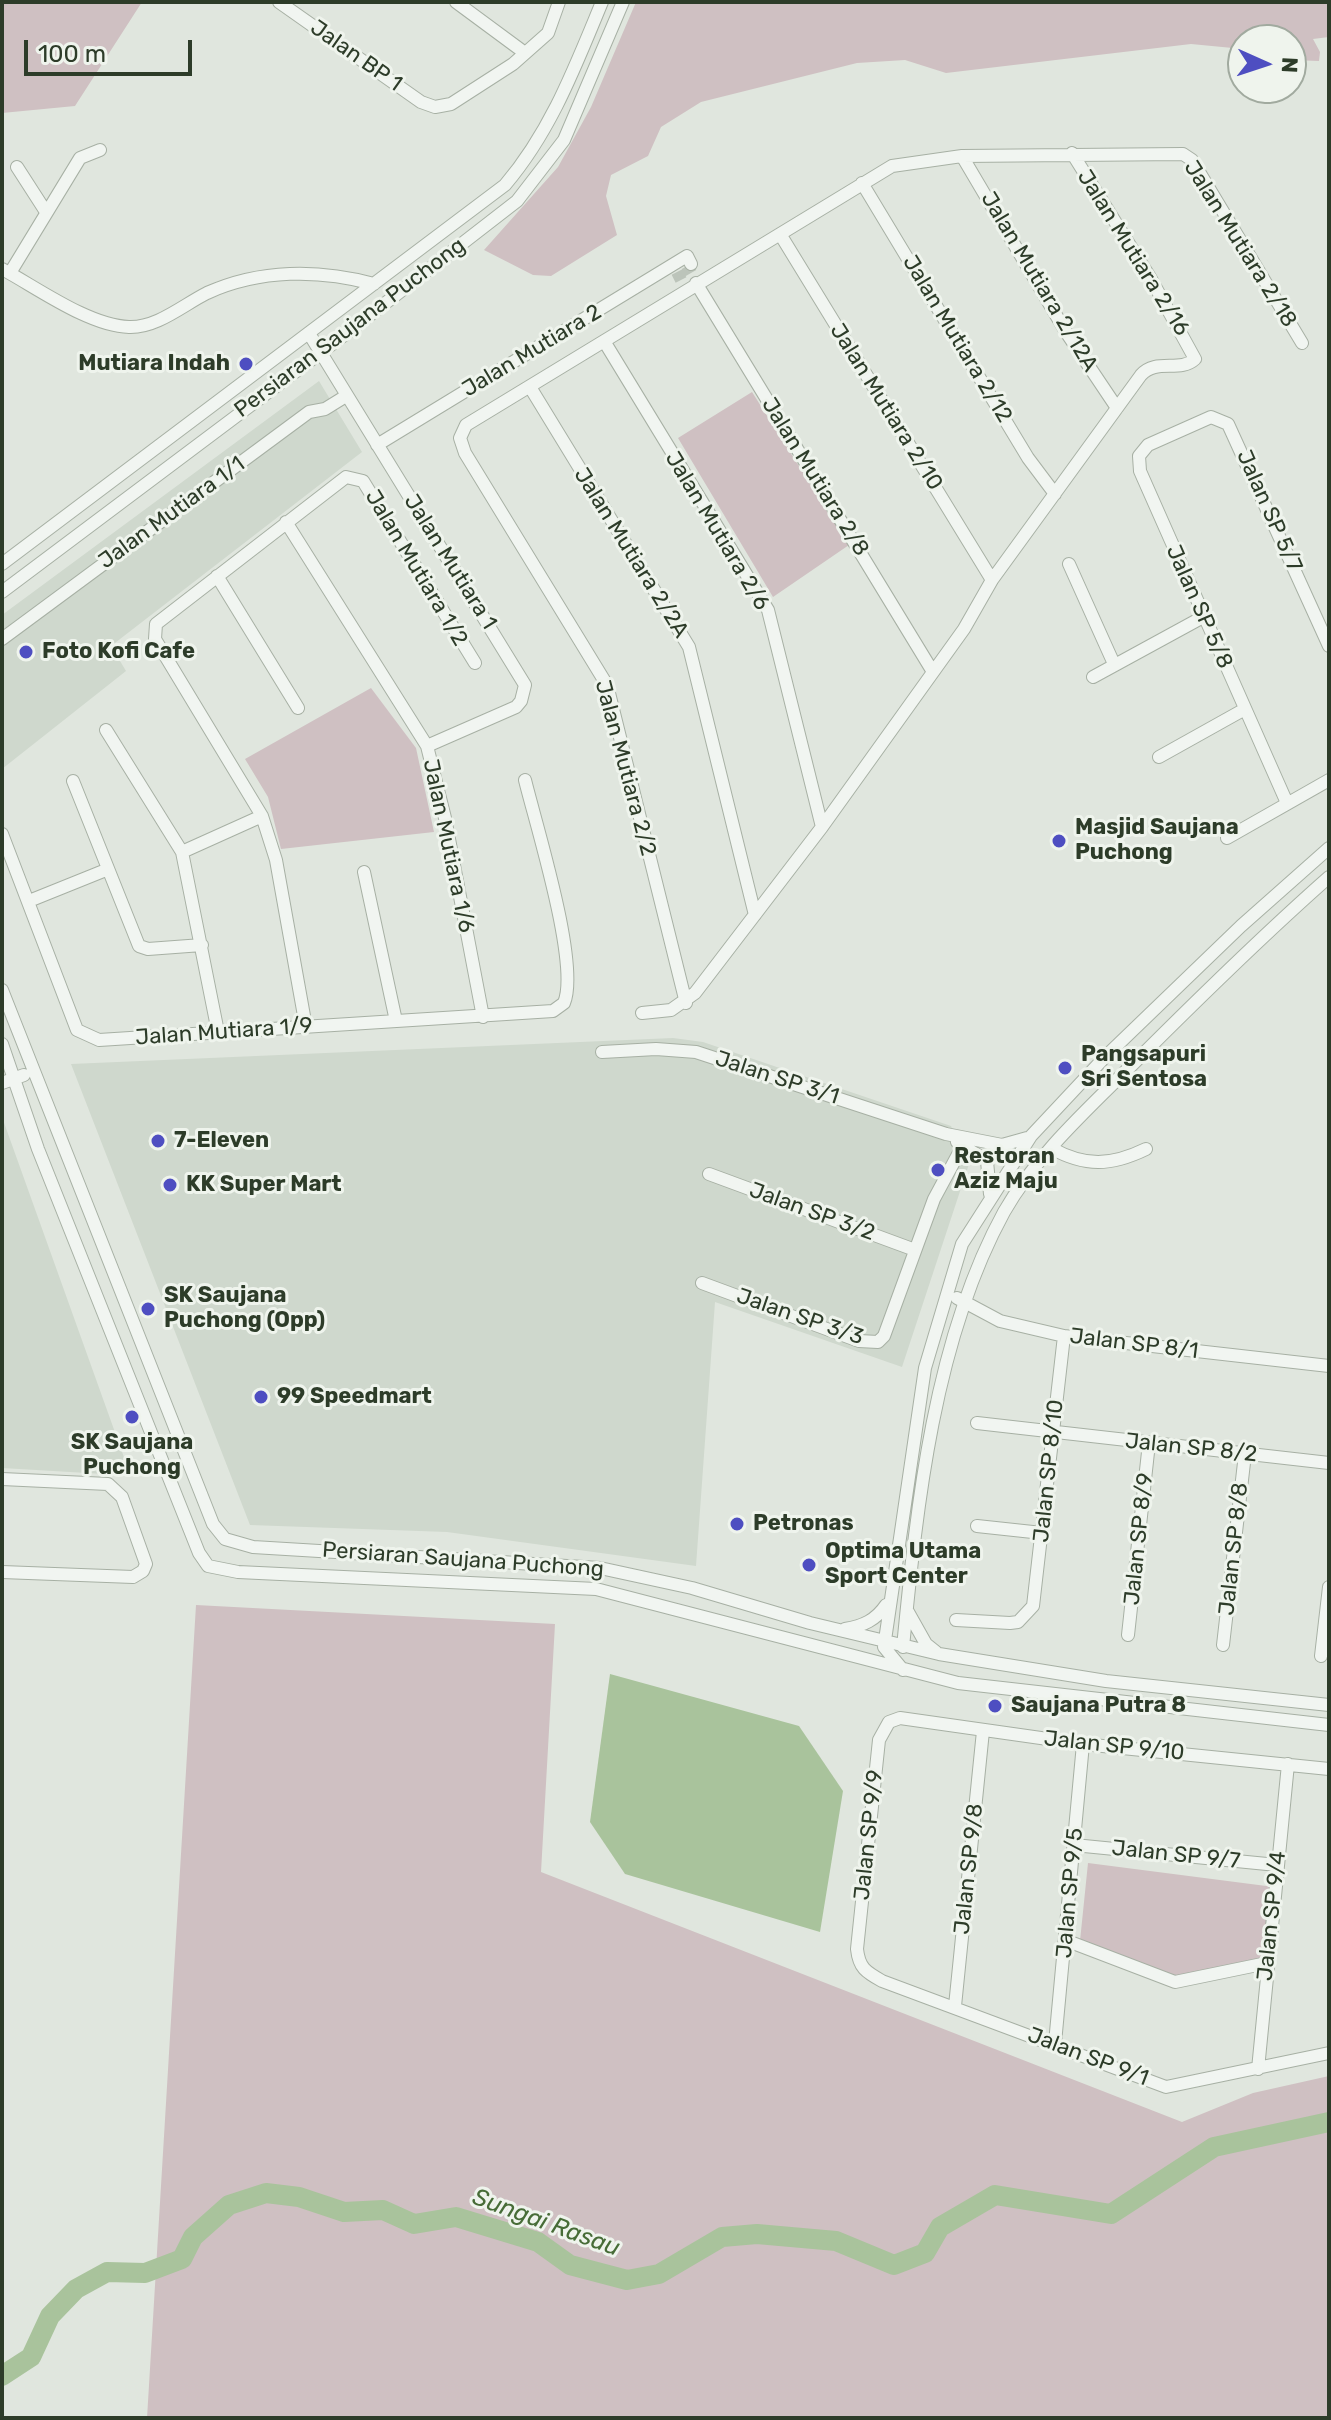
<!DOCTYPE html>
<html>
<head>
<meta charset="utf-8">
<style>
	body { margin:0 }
	#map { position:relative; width:1331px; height:2420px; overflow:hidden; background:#e0e6de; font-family:Rubik,sans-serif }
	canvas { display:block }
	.frame { position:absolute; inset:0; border:4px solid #2d3c29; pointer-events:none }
	.north { position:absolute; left:1227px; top:24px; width:80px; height:80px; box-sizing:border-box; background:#eff4ed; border:2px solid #a1aa9f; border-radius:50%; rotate:93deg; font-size:22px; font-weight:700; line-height:32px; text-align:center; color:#2d3c29 }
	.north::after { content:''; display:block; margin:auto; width:28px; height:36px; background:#4e4ec1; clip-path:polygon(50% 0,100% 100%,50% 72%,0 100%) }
	.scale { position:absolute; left:24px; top:40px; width:168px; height:36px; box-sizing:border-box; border:4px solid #2d3c29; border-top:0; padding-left:10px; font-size:24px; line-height:28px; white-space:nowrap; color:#2d3c29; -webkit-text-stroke:6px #eff4ed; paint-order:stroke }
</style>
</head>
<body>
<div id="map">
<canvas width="1331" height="2420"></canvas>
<div class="frame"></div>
<div class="north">N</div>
<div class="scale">100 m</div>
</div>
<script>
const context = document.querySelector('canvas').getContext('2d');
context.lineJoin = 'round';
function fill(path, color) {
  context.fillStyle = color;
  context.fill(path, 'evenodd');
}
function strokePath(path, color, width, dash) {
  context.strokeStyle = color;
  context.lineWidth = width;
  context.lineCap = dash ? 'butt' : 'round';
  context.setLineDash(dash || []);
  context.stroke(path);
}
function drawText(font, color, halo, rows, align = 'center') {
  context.font = font + ' Rubik,sans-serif';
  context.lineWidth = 6;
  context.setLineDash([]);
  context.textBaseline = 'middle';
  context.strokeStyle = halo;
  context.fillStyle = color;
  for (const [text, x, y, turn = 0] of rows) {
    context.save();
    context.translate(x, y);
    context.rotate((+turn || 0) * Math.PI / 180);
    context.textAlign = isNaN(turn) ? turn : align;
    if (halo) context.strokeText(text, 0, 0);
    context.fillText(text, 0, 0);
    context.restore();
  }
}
fill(new Path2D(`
	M 319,381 L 362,452 L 111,646 L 126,671 L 2,769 L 2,615 Z
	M 673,1038 L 703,1042 L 951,1126 L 969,1164 L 902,1367 L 715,1302 L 696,1566 L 447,1532 L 250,1525 L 71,1064 Z
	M 2,1117 L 126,1463 L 121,1475 L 2,1468 Z`), '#cfd8cd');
fill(new Path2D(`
	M 2,2 L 142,2 L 75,106 L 2,113 Z
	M 636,2 L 1329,2 L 1329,37 L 1313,39 L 1320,52 L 1319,61 L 1291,60 L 1291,40 L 1243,40 L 1243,49 L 1191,44 L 946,73 L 905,60 L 857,63 L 701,102 L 661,127 L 648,156 L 611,175 L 606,196 L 617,235 L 551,276 L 533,275 L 484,250 L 558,167 L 591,107 Z
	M 752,392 L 849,545 L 773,597 L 678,438 Z
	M 371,688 L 416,748 L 434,832 L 281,849 L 268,797 L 245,759 Z
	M 196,1605 L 555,1624 L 541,1872 L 1182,2122 L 1253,2093 L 1329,2076 L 1329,2418 L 147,2418 Z
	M 1088,1863 L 1274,1887 L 1265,1960 L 1180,1979 L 1080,1941 Z`), '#cfc0c2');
fill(new Path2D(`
	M 610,1674 L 799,1726 L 843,1791 L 820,1932 L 625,1874 L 590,1822 Z`), '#a9c39c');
strokePath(new Path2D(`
	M 2,2376 L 31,2357 L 50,2316 L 76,2289 L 107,2272 L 145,2273 L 182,2259 L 193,2237 L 229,2205 L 266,2193 L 299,2197 L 344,2212 L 383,2210 L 414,2224 L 456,2217 L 538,2242 L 570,2265 L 627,2280 L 659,2274 L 722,2237 L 757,2234 L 836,2241 L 894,2265 L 925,2253 L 940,2227 L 995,2195 L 1111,2214 L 1214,2147 L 1329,2122`), '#a9c39c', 20);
strokePath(new Path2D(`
	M 687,266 L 691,273
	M 677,272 L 681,280`), '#bcc4ba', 12, [12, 6]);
const minor = new Path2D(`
	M 279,2 L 421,102 L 435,107 L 451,104 L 513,64 L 548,33 L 559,2
	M 456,2 L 525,53
	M 962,156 L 1066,332 L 1117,408
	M 17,167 L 46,212
	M 862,183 L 1028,458 L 1055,494
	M 780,234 L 992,580
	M 2,269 C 36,287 89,326 129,327 C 157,328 183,305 207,293 C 260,269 319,269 374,284
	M 10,273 L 80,158 L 100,150
	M 696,283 L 933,672
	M 310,335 L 525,685 L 521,701 L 516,707 L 427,746
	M 604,341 L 768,610 L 822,827
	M 530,387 L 689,647 L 755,915
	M 377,445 L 687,256 L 691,264
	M 286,522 L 427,746 L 445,818 L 483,1017
	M 2,564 L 505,185 C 551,131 575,67 602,2
	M 1069,564 L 1114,664
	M 217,576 L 298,708
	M 2,592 L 343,336 L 517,201 L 564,140 L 623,2
	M 2,639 L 309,412 L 325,409 L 346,396
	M 1093,677 L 1203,617
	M 106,730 L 182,852 L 218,1032
	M 1159,757 L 1245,709
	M 73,781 L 139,946 L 148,949 L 202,945
	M 1287,803 L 1140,471 L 1139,456 L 1148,445 L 1211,417 L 1228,424 L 1329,646
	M 2,834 L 77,1030 L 99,1040 L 553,1011 L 564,1003 C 580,965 536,825 525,780
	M 1227,838 L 1329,780
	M 182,852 L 262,816
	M 364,872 L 396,1021
	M 29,901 L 106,870
	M 2,990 L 213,1524 L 225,1539 L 253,1547 L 600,1568 L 692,1588 L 810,1623 L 939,1654 L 1106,1681 L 1329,1705
	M 686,1003 L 607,685 L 465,453 L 460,438 L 466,425 L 892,166 L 962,156 L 1183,154 L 1192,160 L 1302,343
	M 642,1013 L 671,1010 L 695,993 L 822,827 L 964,629 L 992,580 L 1141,375 C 1156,358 1180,373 1195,359 L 1151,279 L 1072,153
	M 306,1027 L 276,860 L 262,816 L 155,639 L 156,624 L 346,477 L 363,481 L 475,663
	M 2,1044 L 38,1149 L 199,1553 L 208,1566 L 238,1572 L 596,1589 L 958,1683 L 1329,1725
	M 602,1052 L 656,1049 L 696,1052 L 946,1134 L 1002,1145 L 1027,1138
	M 2,1083 L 24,1075
	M 957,1142 L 987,1161 L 990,1194
	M 1051,1148 C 1085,1167 1111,1166 1146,1149
	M 709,1174 L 915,1250
	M 702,1283 L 859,1341 L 878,1342 L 884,1336 L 934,1199 L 962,1147
	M 957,1298 L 1000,1321 L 1064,1336 L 1329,1366
	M 977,1423 L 1329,1463
	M 2,1479 L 108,1484 L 122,1497 L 146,1564 L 143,1571 L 133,1577 L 2,1572
	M 977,1526 L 1042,1533
	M 908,1612 L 926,1644 L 936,1652
	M 956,1620 L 1010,1623 L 1018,1622 L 1033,1606 L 1064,1336
	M 845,1629 C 863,1626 876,1620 886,1605
	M 1128,1635 L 1149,1443
	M 1223,1645 L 1245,1454
	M 903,1647 C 917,1504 934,1340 1004,1212 C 1037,1154 1089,1108 1136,1061 C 1199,998 1262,936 1329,877
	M 1321,1656 L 1329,1587
	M 903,1670 L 884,1647 L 925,1368 L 962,1244 L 1031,1136 L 1105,1057 L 1241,926 L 1329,848
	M 1329,1769 L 1083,1744 L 900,1718 L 889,1722 L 879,1740 L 857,1949 C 859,1968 866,1972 882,1981 L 1166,2087 L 1329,2053
	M 1074,1845 L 1277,1865
	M 1065,1940 L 1175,1982 L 1267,1963
	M 955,2006 L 983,1731
	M 1055,2043 L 1083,1744
	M 1258,2069 L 1288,1764`);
strokePath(minor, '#a7b0a4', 14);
strokePath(minor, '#f1f5f1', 12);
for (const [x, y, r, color] of [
	[246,364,8,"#4e4ec1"],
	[26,652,8,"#4e4ec1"],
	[1059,841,8,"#4e4ec1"],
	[1065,1068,8,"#4e4ec1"],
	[158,1141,8,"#4e4ec1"],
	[938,1170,8,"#4e4ec1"],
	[170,1185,8,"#4e4ec1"],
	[148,1309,8,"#4e4ec1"],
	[261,1397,8,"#4e4ec1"],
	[132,1417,8,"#4e4ec1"],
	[737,1524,8,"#4e4ec1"],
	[809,1565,8,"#4e4ec1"],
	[995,1706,8,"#4e4ec1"]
]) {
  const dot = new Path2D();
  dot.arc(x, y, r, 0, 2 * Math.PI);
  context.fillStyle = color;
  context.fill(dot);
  strokePath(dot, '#eff4ed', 3);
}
drawText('22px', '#2d3c29', '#eff4ed', [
	["Jalan BP 1",356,56,35],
	["Jalan Mutiara 2/18",1240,244,58],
	["Jalan Mutiara 2/16",1133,253,58],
	["Jalan Mutiara 2/12A",1039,282,59],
	["Persiaran Saujana Puchong",350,328,-37],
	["Jalan Mutiara 2/12",957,339,59],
	["Jalan Mutiara 2",532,351,-31],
	["Jalan Mutiara 2/10",886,407,58],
	["Jalan Mutiara 2/8",815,477,58],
	["Jalan SP 5/7",1269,511,66],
	["Jalan Mutiara 1/1",172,513,-36],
	["Jalan Mutiara 2/6",717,531,59],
	["Jalan Mutiara 2/2A",631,553,58],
	["Jalan Mutiara 1",450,562,58],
	["Jalan Mutiara 1/2",416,568,59],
	["Jalan SP 5/8",1199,607,66],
	["Jalan Mutiara 2/2",625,768,75],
	["Jalan Mutiara 1/6",448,846,78],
	["Jalan Mutiara 1/9",224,1032,-4],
	["Jalan SP 3/1",777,1078,18],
	["Jalan SP 3/2",812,1212,20],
	["Jalan SP 3/3",800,1317,19],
	["Jalan SP 8/1",1134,1344,7],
	["Jalan SP 8/2",1191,1448,6],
	["Jalan SP 8/10",1049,1471,-84],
	["Jalan SP 8/9",1139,1539,-84],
	["Jalan SP 8/8",1234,1549,-84],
	["Persiaran Saujana Puchong",463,1560,4],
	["Jalan SP 9/10",1114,1746,6],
	["Jalan SP 9/9",869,1835,-84],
	["Jalan SP 9/7",1176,1855,6],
	["Jalan SP 9/8",969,1869,-84],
	["Jalan SP 9/5",1070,1893,-85],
	["Jalan SP 9/4",1272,1916,-84],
	["Jalan SP 9/1",1088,2057,21]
]);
drawText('bold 22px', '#2d3c29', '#eff4ed', [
	["Mutiara Indah",230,364,"right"],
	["Foto Kofi Cafe",42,652],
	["Masjid Saujana",1075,828],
	["Puchong",1075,853],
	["Pangsapuri",1081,1055],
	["Sri Sentosa",1081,1080],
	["7-Eleven",174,1141],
	["Restoran",954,1157],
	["Aziz Maju",954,1182],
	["KK Super Mart",186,1185],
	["SK Saujana",164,1296],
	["Puchong (Opp)",164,1321],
	["99 Speedmart",277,1397],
	["SK Saujana",132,1443,"center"],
	["Puchong",132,1468,"center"],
	["Petronas",753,1524],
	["Optima Utama",825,1552],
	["Sport Center",825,1577],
	["Saujana Putra 8",1011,1706]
], 'left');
drawText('italic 24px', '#476c37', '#eff4ed', [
	["Sungai Rasau",546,2223,20]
]);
</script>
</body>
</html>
